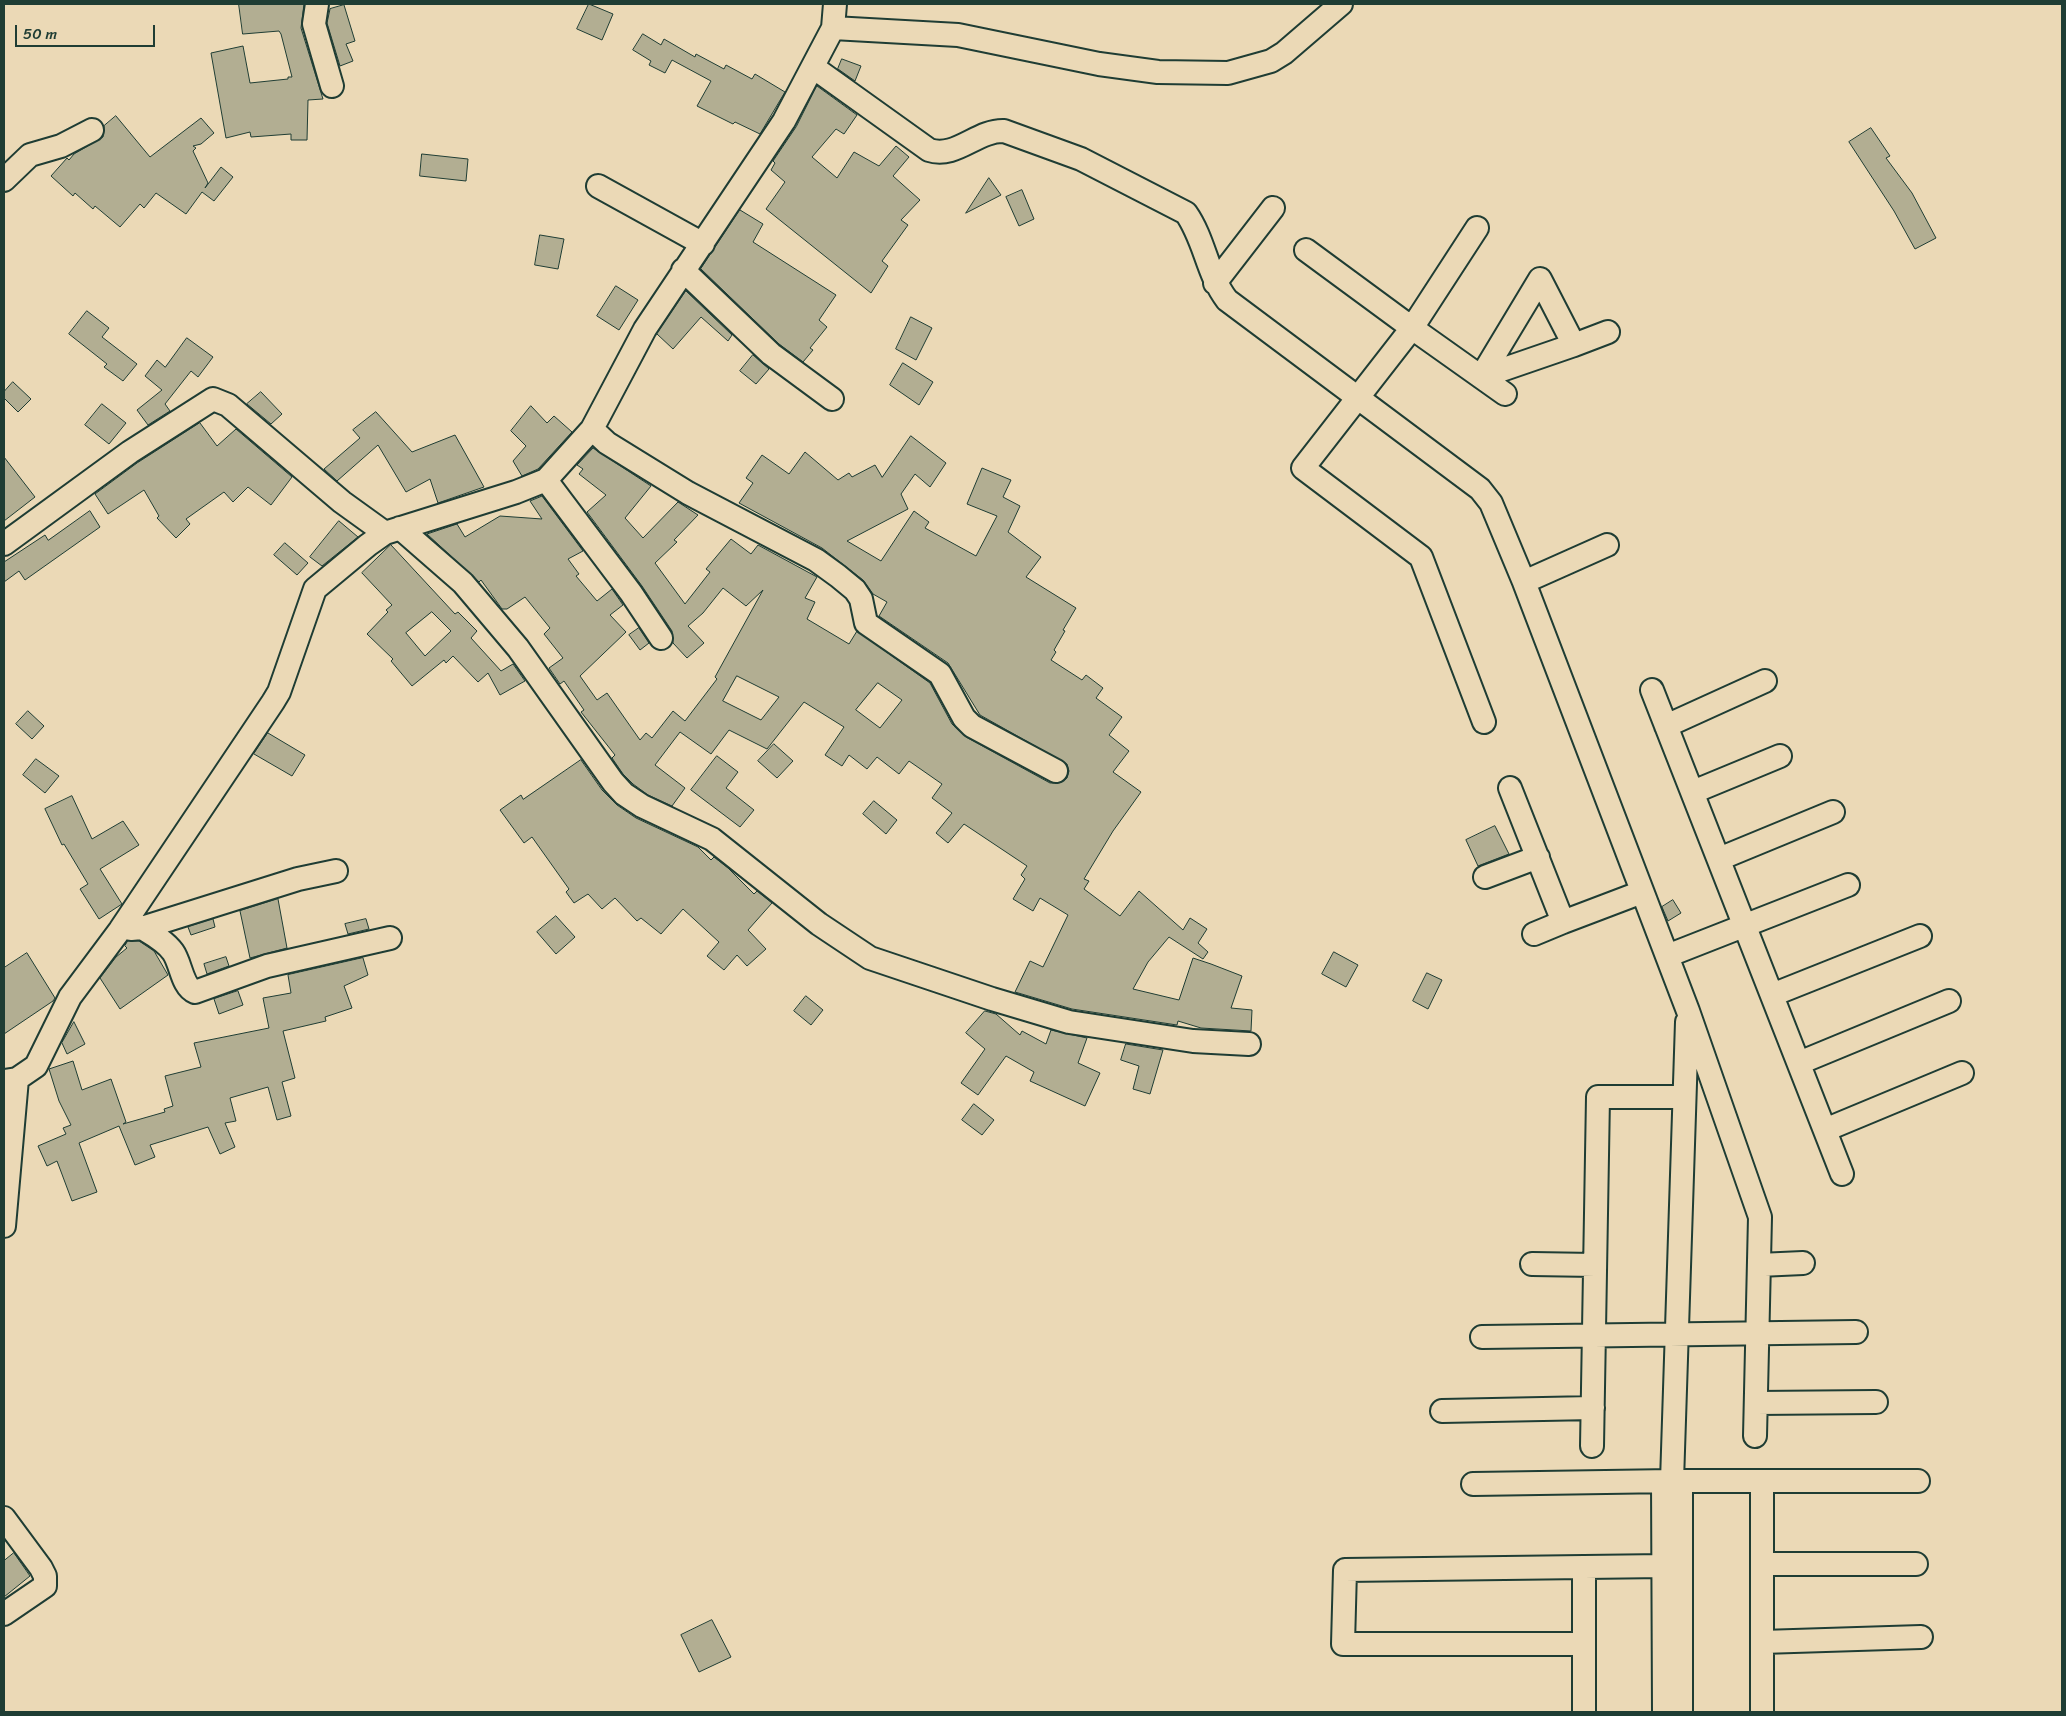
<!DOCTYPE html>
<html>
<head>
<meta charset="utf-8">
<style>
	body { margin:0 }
	#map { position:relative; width:2066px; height:1716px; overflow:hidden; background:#ebd9b6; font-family:Sriracha,sans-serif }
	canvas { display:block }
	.frame { position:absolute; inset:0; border:5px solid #1f3d34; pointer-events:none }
	.scale { position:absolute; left:15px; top:25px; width:140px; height:22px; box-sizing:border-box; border:2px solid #1f3d34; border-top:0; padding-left:6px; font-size:15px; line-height:18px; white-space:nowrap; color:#1f3d34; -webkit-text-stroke:4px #ebd9b6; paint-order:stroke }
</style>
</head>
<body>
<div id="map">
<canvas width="2066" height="1716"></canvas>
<div class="frame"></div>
<div class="scale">50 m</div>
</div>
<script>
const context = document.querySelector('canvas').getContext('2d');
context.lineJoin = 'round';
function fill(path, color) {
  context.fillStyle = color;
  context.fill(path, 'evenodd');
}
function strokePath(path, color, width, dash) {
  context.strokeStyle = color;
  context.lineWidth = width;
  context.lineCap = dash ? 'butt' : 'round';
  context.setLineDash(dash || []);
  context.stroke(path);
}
const building = new Path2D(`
	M 239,4 L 304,4 L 301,28 L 323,99 L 308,100 L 307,140 L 291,140 L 291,134 L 251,137 L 250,132 L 226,138 L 211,53 L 243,46 L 250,83 L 288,79 L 288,77 L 292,77 L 281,34 L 279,31 L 243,34 Z
	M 589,4 L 613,14 L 602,40 L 577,29 Z
	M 344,5 L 355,41 L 346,44 L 353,61 L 340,66 L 327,23 L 330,9 Z
	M 643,34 L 661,45 L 664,39 L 695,57 L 696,54 L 724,69 L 726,65 L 752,79 L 755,74 L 785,92 L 760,134 L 735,122 L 733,124 L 697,106 L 711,81 L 672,60 L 665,73 L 649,65 L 651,61 L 633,50 Z
	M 842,59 L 861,66 L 855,81 L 838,69 Z
	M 817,86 L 857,115 L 844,134 L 836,129 L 812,157 L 837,178 L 854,152 L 879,166 L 896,146 L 909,157 L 893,176 L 920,200 L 901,220 L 908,225 L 882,261 L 888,266 L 871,293 L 766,209 L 785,182 L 771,170 L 775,163 L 773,161 L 796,127 Z
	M 116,116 L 150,157 L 201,118 L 214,133 L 201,144 L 193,146 L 196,148 L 193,151 L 208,183 L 205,188 L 221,167 L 233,177 L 214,201 L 202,192 L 186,214 L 156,193 L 144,208 L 140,204 L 120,227 L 95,206 L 93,209 L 75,193 L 73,196 L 51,176 L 67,158 L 69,160 L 74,154 L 103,137 L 104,126 Z
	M 1871,128 L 1890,156 L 1886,158 L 1912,193 L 1936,238 L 1915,249 L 1894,211 L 1849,142 Z
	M 422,154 L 468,159 L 466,181 L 420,176 Z
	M 989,178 L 1001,195 L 966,213 Z
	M 1022,190 L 1034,219 L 1019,226 L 1006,197 Z
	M 740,210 L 763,224 L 753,242 L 836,295 L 819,320 L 827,327 L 810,348 L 813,350 L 803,362 L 779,344 L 701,269 Z
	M 540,235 L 564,239 L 558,269 L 535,265 Z
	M 616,286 L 638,300 L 619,330 L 597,316 Z
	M 686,291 L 732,335 L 728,341 L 701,317 L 673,349 L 657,334 Z
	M 87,311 L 109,328 L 102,337 L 137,364 L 123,381 L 104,367 L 107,364 L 69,334 Z
	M 911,317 L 932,328 L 916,360 L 896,349 Z
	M 187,338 L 213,357 L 198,377 L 191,371 L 165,404 L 170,411 L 148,425 L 137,410 L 162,390 L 145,376 L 157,360 L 165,367 Z
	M 753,355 L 769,369 L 756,384 L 740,371 Z
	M 903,363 L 933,382 L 919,405 L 890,385 Z
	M 13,382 L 31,399 L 18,412 L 4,398 L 4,392 Z
	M 261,392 L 282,414 L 271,424 L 247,404 Z
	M 102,404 L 126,423 L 109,444 L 85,425 Z
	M 531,406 L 547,423 L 554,416 L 572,432 L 538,469 L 522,476 L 513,461 L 526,446 L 511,431 Z
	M 376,412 L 412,452 L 455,435 L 484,487 L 438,503 L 430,479 L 406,492 L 378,445 L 337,481 L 324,469 L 360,438 L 353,430 Z
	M 200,423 L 217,446 L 236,429 L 292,477 L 271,505 L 248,487 L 233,502 L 224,492 L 186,519 L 190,524 L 176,538 L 157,518 L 159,516 L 144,490 L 108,514 L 95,494 L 137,463 Z
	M 911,436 L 946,463 L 930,487 L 915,474 L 901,494 L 908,509 L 847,541 L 881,561 L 914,511 L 929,522 L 925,528 L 976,556 L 997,516 L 967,504 L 982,468 L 1011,480 L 1003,497 L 1020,506 L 1008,532 L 1041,557 L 1026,577 L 1076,608 L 1063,630 L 1065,631 L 1054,650 L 1056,652 L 1051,660 L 1082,680 L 1086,675 L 1103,688 L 1096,698 L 1122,717 L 1109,735 L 1129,751 L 1113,772 L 1141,792 L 1113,831 L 1084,879 L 1089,881 L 1084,889 L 1120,916 L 1139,891 L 1183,930 L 1190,918 L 1207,929 L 1198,943 L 1208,952 L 1203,959 L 1169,937 L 1148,962 L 1133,989 L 1179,1000 L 1193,958 L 1211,964 L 1242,976 L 1231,1008 L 1252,1010 L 1251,1031 L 1201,1028 L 1178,1021 L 1177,1025 L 1072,1009 L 1015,992 L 1030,961 L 1043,967 L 1068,915 L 1040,898 L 1033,911 L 1013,899 L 1025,879 L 1021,875 L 1027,866 L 964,824 L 948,843 L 936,833 L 952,813 L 932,798 L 942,784 L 909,761 L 899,774 L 877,757 L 867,769 L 849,755 L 842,766 L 825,755 L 844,727 L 804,702 L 767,749 L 729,730 L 711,754 L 680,732 L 655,765 L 685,788 L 672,806 L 648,795 L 633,784 L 623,774 L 612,758 L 615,755 L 581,712 L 584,710 L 564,681 L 560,684 L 549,668 L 563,658 L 544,634 L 550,628 L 525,597 L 507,609 L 502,609 L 481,580 L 479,582 L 427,534 L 457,524 L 465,537 L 500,516 L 542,519 L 530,501 L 542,496 L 583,551 L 568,559 L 579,574 L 576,576 L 597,601 L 612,589 L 623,605 L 610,615 L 626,632 L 580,676 L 597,700 L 607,693 L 640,740 L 646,733 L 652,738 L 673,711 L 685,721 L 717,679 L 715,677 L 763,590 L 746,606 L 723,588 L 703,613 L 688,626 L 704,643 L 687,658 L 673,643 L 672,631 L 642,586 L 587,512 L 606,495 L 579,474 L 583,469 L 577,465 L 593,448 L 651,486 L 625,518 L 643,538 L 678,502 L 698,515 L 674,540 L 677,542 L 655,563 L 685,604 L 710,572 L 706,569 L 731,539 L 751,554 L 758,545 L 817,577 L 805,598 L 815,602 L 807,619 L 849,644 L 857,631 L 930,683 L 952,724 L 966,737 L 1050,783 L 1062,782 L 1067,778 L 1069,771 L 1067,764 L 980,715 L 948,663 L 879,616 L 887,602 L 873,594 L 863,580 L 822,548 L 739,503 L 753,483 L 746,478 L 762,455 L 789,474 L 805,452 L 838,480 L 849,473 L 852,477 L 875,465 L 882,477 ZM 737,676 L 779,697 L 761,720 L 723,701 ZM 878,683 L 902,700 L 880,728 L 856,710 Z
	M 4,457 L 35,497 L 4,521 Z
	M 90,511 L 100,527 L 25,580 L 19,571 L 4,582 L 4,562 L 45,535 L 48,540 Z
	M 339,521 L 358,537 L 322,566 L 310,557 Z
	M 285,543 L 308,563 L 297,575 L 274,555 Z
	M 391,545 L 455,614 L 458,612 L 477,631 L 471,638 L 501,671 L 513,664 L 525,681 L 500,695 L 488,673 L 478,682 L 453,656 L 446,663 L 444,660 L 412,686 L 391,661 L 393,659 L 367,634 L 388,612 L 386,610 L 392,605 L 362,573 ZM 432,612 L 451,631 L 425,656 L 406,633 Z
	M 639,628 L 649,643 L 640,650 L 629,635 Z
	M 28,711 L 44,726 L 32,739 L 16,724 Z
	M 268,733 L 305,755 L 292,776 L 254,754 Z
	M 774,744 L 793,761 L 777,778 L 758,761 Z
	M 717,756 L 738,772 L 726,788 L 754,810 L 740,827 L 691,790 Z
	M 36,759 L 59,776 L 45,793 L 23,775 Z
	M 581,760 L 602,790 L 617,805 L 636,818 L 698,847 L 711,860 L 714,857 L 728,868 L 754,894 L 757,891 L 772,903 L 748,930 L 766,949 L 747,966 L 737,955 L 724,970 L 707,956 L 719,942 L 683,909 L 661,934 L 641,918 L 637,921 L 615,898 L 602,909 L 588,894 L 574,903 L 566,892 L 569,889 L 532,837 L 524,843 L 500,810 L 521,795 L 523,799 Z
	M 72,796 L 92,839 L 123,821 L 139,845 L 100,869 L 122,904 L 99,919 L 80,889 L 88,884 L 64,844 L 62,845 L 45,809 Z
	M 874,801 L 897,820 L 886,834 L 863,814 Z
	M 1495,826 L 1509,854 L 1478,866 L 1466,840 Z
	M 278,899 L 287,948 L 250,958 L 240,911 Z
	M 1673,900 L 1681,913 L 1668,921 L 1662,907 Z
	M 556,916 L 575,937 L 556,954 L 537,932 Z
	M 213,919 L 215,927 L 191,935 L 188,927 Z
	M 366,919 L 369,929 L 348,934 L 345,924 Z
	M 128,941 L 139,941 L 154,951 L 168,975 L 120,1009 L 100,978 L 116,957 L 127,948 L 125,946 Z
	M 1334,952 L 1358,965 L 1346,987 L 1322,974 Z
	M 27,953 L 55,998 L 53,1001 L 4,1034 L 4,968 Z
	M 226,957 L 229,966 L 207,974 L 204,964 Z
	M 363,958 L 368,975 L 344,986 L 352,1008 L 325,1017 L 326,1021 L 283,1031 L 295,1078 L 282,1082 L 291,1116 L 277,1120 L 268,1087 L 230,1098 L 236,1121 L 225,1123 L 235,1147 L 220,1154 L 208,1127 L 150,1145 L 155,1157 L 135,1165 L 119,1126 L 79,1143 L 97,1192 L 72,1201 L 57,1161 L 47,1166 L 38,1146 L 66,1134 L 63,1128 L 71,1125 L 59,1101 L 49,1069 L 73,1061 L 82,1090 L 111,1079 L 126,1122 L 123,1124 L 165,1112 L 164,1109 L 173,1106 L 165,1076 L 201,1067 L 194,1043 L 269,1028 L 263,998 L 291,993 L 288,975 Z
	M 1427,973 L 1442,980 L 1428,1009 L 1413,1001 Z
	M 238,991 L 243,1005 L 219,1014 L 214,999 Z
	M 806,996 L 823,1010 L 811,1025 L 794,1011 Z
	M 985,1011 L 996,1014 L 1020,1035 L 1022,1031 L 1046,1044 L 1051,1030 L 1087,1038 L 1078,1063 L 1100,1073 L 1085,1106 L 1030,1081 L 1034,1072 L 1006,1056 L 978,1095 L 961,1083 L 985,1049 L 966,1033 Z
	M 74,1022 L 85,1044 L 67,1054 L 62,1043 Z
	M 1126,1044 L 1163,1050 L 1150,1094 L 1133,1089 L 1139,1066 L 1121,1060 Z
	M 974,1104 L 994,1120 L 982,1135 L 962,1120 Z
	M 14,1553 L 30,1576 L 4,1597 L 4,1561 Z
	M 712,1620 L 731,1657 L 699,1672 L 681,1635 Z`);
fill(building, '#b2ae92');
strokePath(building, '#1f3d34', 1);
const minor = new Path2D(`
	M 317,4 L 314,24 L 332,86
	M 833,28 L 958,35 L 1099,64 L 1158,72 L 1228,73 L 1271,61 L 1284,53 L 1341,4
	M 813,67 L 929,150 C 956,159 977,130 1004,131 L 1081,159 L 1186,213 C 1205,240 1207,274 1227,300 L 1480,489 L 1491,503 L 1524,582 L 1688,1011 L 1760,1217 L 1755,1436
	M 4,180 L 30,155 L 61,146 L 92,130
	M 598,186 L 703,244
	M 1477,228 L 1412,328 L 1505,394
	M 1306,250 L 1412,328 L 1303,468 L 1421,557 L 1484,722
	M 683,270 L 771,354 L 832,399
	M 1540,279 L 1574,345 L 1481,377 Z
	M 1215,283 L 1273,208
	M 1574,345 L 1608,332
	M 592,429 L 607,443 L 688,493 L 816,560 L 838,576 L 855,590 L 861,599 L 866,623 L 940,674 L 964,718 L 972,726 L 1056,771
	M 546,480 L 631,593 L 661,638
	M 400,528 L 463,583 L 518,648 L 613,782 L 624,794 L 642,806 L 712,839 L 819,924 L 870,958 L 992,999 L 1069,1022 L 1193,1041 L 1249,1044
	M 4,544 L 130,452 L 213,399 L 228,405 L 342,502 L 385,533 L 516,492 L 546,480 L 592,429 L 645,329 L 784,121 L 833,28 L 835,4
	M 1524,582 L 1607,545
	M 1652,690 L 1842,1174
	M 1666,726 L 1765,681
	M 1510,788 L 1563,922 L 1642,892
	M 1693,792 L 1780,756
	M 1719,859 L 1833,812
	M 1485,877 L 1538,857
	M 142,928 C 152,934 165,941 173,952 C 181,963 182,987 195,992 L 267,966 L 390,938
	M 131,929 L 142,928 L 298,879 L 336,871
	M 1534,934 L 1563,922
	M 1667,956 L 1848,885
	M 1772,995 L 1920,936
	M 1799,1063 L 1949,1001
	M 4,1081 L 17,1079 L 36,1066 L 70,997 L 120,930 L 273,702 L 279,692 L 315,589 L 368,545 L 385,533
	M 1825,1130 L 1962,1073
	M 4,1226 L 17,1079
	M 1532,1264 L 1595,1265
	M 1759,1265 L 1803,1263
	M 1482,1337 L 1856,1332
	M 1756,1403 L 1876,1402
	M 1442,1411 L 1593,1408
	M 1592,1446 L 1598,1097 L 1683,1097
	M 1663,1481 L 1664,1712
	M 1672,1481 L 1687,1022
	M 1762,1481 L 1762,1712
	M 1473,1484 L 1672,1481 L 1918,1481
	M 4,1518 L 41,1568 L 45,1576 L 45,1586 L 4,1614
	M 1762,1564 L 1916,1564
	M 1762,1642 L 1921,1637
	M 1584,1644 L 1343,1644 L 1345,1570 L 1664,1566
	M 1584,1712 L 1584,1567
	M 1681,1712 L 1681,1481`);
strokePath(minor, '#1f3d34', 26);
strokePath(minor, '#ebd9b6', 22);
</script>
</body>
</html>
